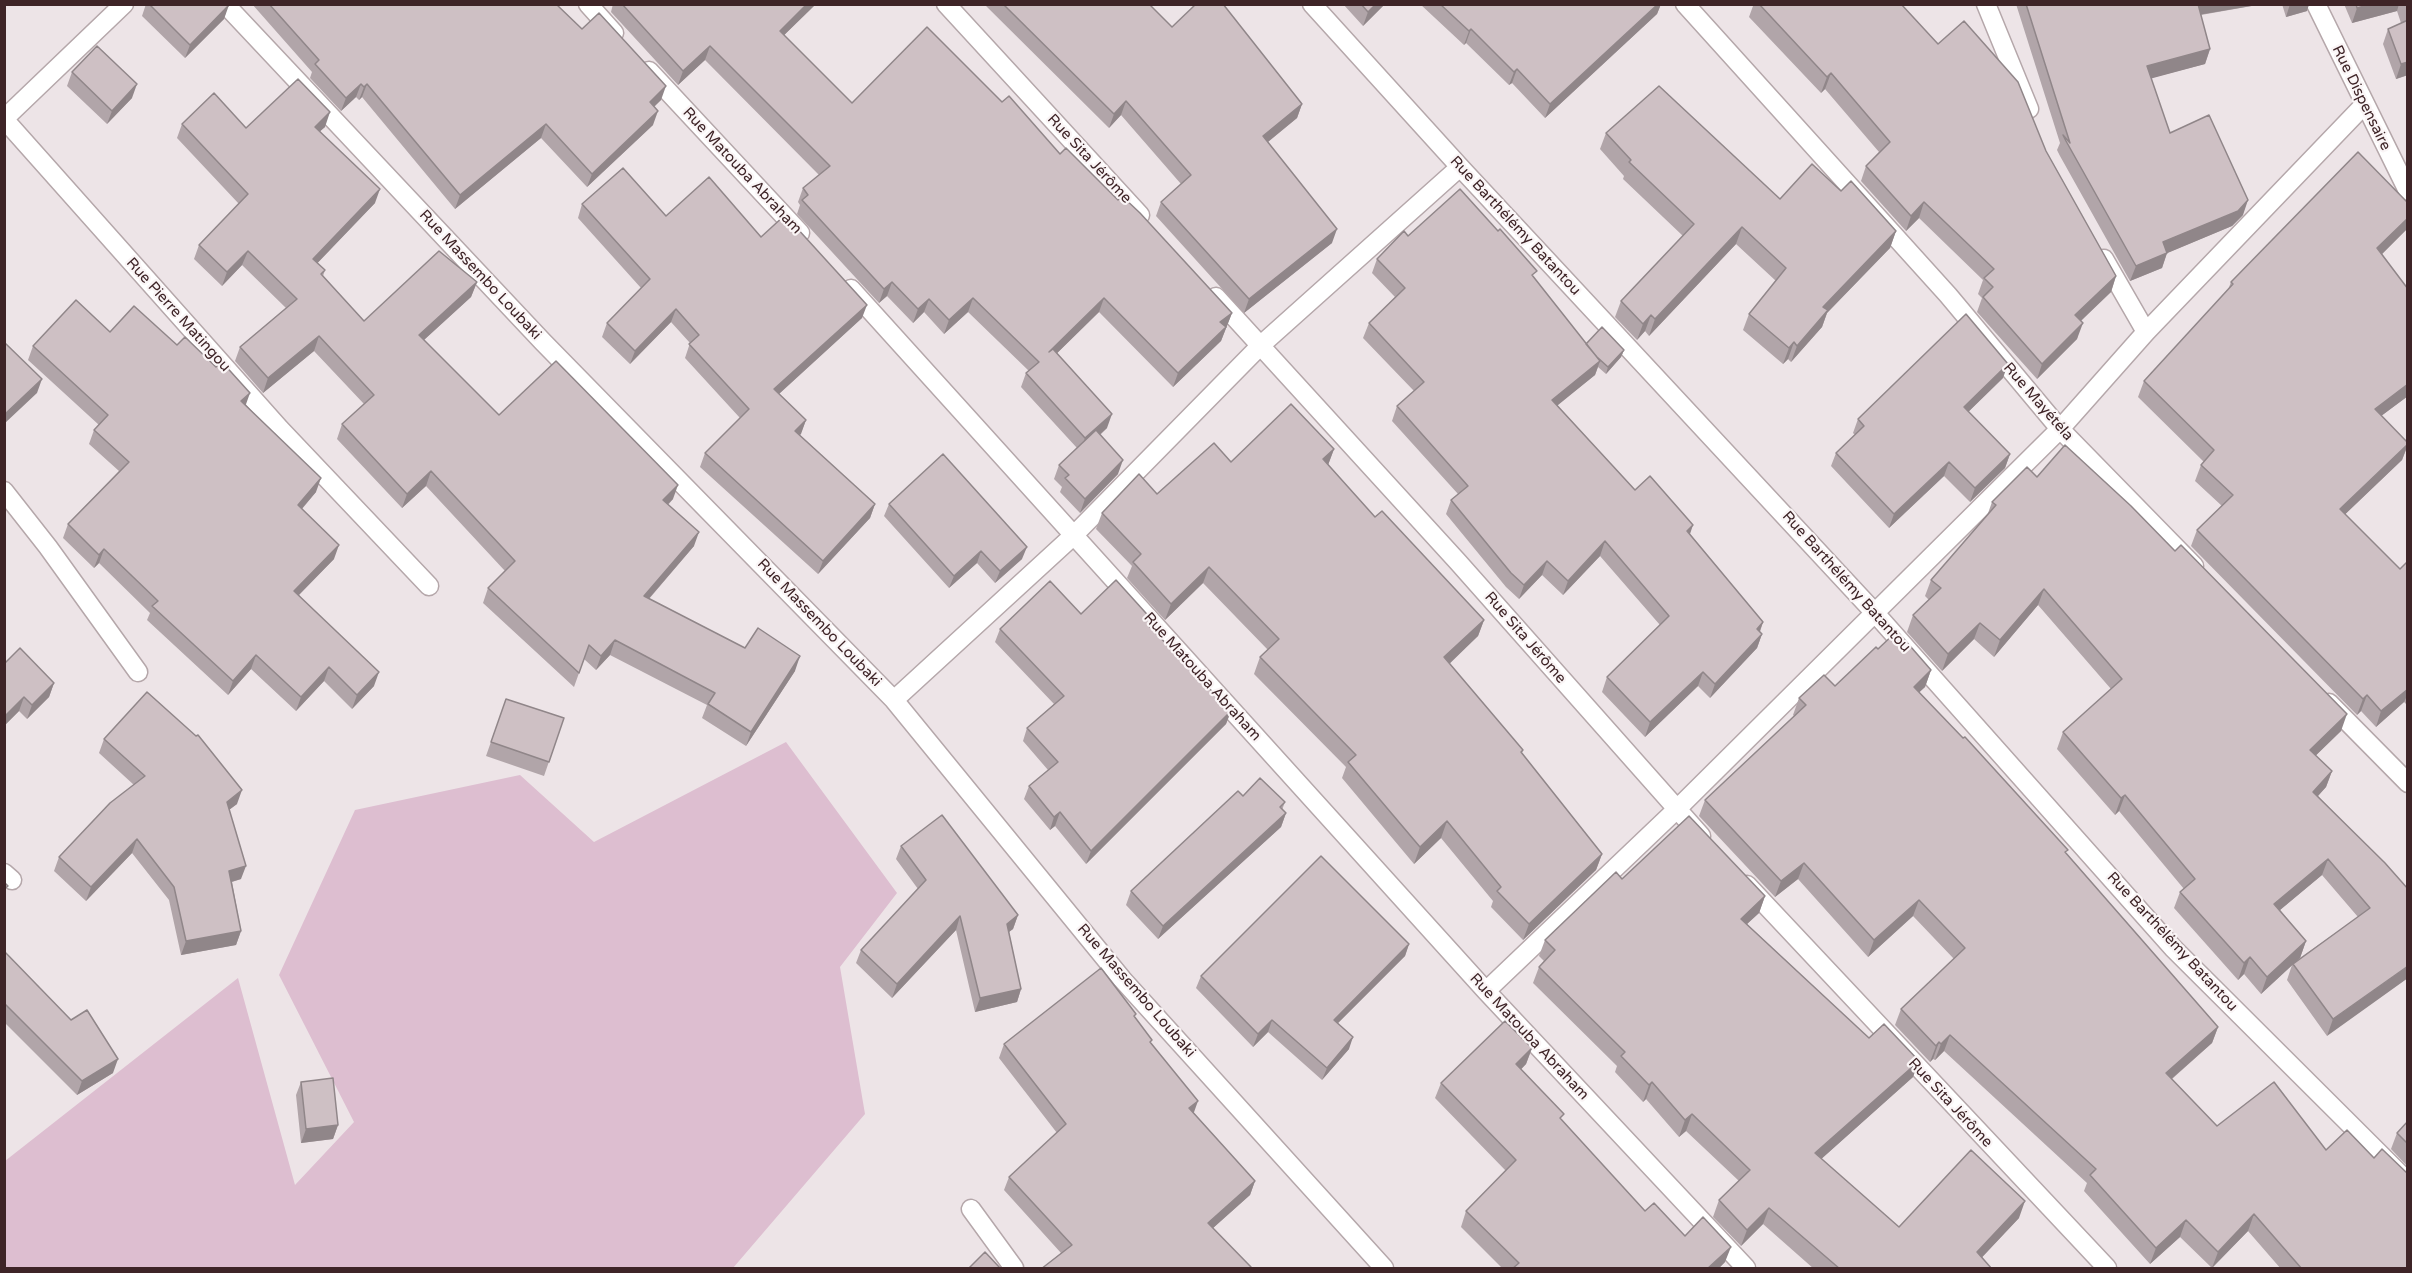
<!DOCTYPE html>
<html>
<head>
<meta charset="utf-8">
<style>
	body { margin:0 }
	#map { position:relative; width:2412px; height:1273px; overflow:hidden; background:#ede4e7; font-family:"Varela Round",sans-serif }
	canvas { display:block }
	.frame { position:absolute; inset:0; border:6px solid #3e2427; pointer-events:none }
</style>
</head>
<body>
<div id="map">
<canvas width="2412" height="1273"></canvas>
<div class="frame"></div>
</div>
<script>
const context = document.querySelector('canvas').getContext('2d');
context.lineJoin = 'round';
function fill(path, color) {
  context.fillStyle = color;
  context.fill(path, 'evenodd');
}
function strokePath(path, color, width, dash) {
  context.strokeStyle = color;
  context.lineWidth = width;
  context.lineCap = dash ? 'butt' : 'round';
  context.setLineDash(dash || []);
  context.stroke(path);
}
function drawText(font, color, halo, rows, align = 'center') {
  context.font = font + ' "Varela Round",sans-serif';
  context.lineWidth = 4.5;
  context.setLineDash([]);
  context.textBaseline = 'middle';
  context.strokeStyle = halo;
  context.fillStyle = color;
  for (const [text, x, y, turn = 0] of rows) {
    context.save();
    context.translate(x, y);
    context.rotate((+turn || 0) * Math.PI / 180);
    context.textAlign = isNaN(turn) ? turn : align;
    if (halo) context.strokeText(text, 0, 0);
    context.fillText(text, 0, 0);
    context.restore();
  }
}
fill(new Path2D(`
	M 786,742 L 897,893 L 840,967 L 865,1114 L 733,1268 L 5,1268 L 5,1161 L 238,978 L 295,1185 L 354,1122 L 279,975 L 355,810 L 520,775 L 594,842 Z`), '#ddbed0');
const minor = new Path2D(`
	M 225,4 L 543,342 L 894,700 L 1122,979 L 1384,1268
	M 588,4 L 614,33
	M 946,4 L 1140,215
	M 1312,4 L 1460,167 L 1875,613 L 2173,948 L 2408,1182
	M 1685,4 L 1948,295 L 2060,429 L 2194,566
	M 1986,4 L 2029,109
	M 2316,4 L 2408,191
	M 649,71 L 800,233
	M 4,119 L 280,429 L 429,586
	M 4,119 L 124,4
	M 2104,259 L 2146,332
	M 851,289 L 1486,991 L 1746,1268
	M 1216,297 L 1458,562 L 1701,836
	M 4,491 L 48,547 L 138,672
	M 894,700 L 1074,535 L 1261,345 L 1460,167
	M 2329,703 L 2408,783
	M 4,873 L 12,880
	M 1747,885 L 2107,1268
	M 1486,991 L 1677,809 L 2060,429 L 2146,332 L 2364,105
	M 971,1209 L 1014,1268`);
strokePath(minor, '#b5a7aa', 21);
strokePath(minor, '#fff', 18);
fill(new Path2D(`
	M 146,4 L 228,4 L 224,19 L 185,58 L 142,16 Z
	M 252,4 L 556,4 L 582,29 L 661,100 L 654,107 L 653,125 L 587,187 L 541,138 L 455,209 L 362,97 L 359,100 L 356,97 L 341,111 L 310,78 L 312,72 Z
	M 613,4 L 816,4 L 784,35 L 852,103 L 1002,102 L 1060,154 L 1232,313 L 1221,341 L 1173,387 L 1099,312 L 1057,353 L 1107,428 L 1100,435 L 1118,474 L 1080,513 L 1060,492 L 1062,487 L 1054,479 L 1059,465 L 1077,448 L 1021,387 L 1026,373 L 1029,371 L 968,312 L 944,334 L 924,312 L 913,323 L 887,296 L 879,303 L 797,214 L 800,205 L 798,202 L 803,188 L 819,175 L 705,60 L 678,85 L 611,12 Z
	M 984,4 L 1149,4 L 1172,27 L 1302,104 L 1297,118 L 1268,142 L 1332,243 L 1244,313 L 1156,216 L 1161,202 L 1181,184 L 1121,115 L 1109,128 Z
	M 1343,4 L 1385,4 L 1363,26 Z
	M 1420,4 L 1661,4 L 1657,14 L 1545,118 L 1512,83 L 1509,85 L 1466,43 L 1464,45 Z
	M 1751,4 L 1901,4 L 1938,44 L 2046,151 L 2116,276 L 2111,292 L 2081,321 L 2077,339 L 2037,379 L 1977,312 L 1982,298 L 1978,294 L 1983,280 L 1919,218 L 1906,231 L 1861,181 L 1866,166 L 1879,152 L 1825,89 L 1821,93 L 1749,17 L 1753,6 Z
	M 2016,4 L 2263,4 L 2201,15 L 2210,49 L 2205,64 L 2151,78 L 2170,133 L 2243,215 L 2232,226 L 2167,253 L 2162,268 L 2130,281 L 2060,156 L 2057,150 L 2060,143 Z
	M 2282,4 L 2309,4 L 2307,11 L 2286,17 Z
	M 2344,4 L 2408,4 L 2408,75 L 2396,79 L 2383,44 L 2388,29 L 2401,23 L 2397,11 L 2352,23 Z
	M 72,72 L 132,98 L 107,124 L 67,86 Z
	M 182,124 L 246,128 L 325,127 L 320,131 L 375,203 L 317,263 L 325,270 L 323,276 L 364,321 L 477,282 L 471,297 L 424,340 L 499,415 L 673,499 L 668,505 L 694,546 L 649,599 L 745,648 L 795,671 L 746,746 L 702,718 L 707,705 L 610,655 L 596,670 L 584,659 L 574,687 L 483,603 L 488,588 L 505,571 L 426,486 L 402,508 L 337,439 L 342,424 L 364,404 L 314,351 L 263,393 L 235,361 L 240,347 L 286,308 L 242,265 L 222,286 L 194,259 L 199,245 L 239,204 L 177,138 Z
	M 1606,133 L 1780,199 L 1841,191 L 1896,231 L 1890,248 L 1827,313 L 1822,327 L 1791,362 L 1788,359 L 1783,364 L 1743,330 L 1749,314 L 1776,281 L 1736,244 L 1649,336 L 1645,331 L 1637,340 L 1615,317 L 1621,301 L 1683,236 L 1623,179 L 1624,176 L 1600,149 Z
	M 2408,203 L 2408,228 L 2382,254 L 2408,289 L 2408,396 L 2381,416 L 2408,443 L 2408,445 L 2402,460 L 2345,514 L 2400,569 L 2408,561 L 2408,706 L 2404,702 L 2376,727 L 2361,711 L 2357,715 L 2191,546 L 2197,530 L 2222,506 L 2195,481 L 2201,465 L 2204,462 L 2138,397 L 2144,381 L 2228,290 L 2231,282 Z
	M 582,204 L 666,216 L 761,237 L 862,318 L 779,394 L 806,420 L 800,435 L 875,504 L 870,518 L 818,574 L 700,467 L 705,453 L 740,418 L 685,358 L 690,343 L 671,322 L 630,364 L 602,337 L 607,323 L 641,288 L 578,218 Z
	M 1408,236 L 1534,278 L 1586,344 L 1624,350 L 1621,357 L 1606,374 L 1598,367 L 1595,375 L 1557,405 L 1635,490 L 1690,534 L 1763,622 L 1760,632 L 1762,634 L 1757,648 L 1710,698 L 1698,686 L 1645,737 L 1602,692 L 1607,677 L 1660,625 L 1600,556 L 1563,595 L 1542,575 L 1519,599 L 1506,587 L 1446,514 L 1451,500 L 1458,494 L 1392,421 L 1397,406 L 1414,391 L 1363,338 L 1369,323 L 1395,297 L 1372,273 L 1377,259 Z
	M 110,332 L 177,345 L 246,405 L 316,492 L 302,509 L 334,559 L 299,595 L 374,686 L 352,709 L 324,681 L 296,711 L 251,669 L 228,695 L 147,620 L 150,613 L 99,563 L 94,568 L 63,538 L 68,524 L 119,471 L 89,444 L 94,430 L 99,425 L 28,360 L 33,346 Z
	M 2003,378 L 1968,412 L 2010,454 L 2005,468 L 1970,502 L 1944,476 L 1889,528 L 1831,466 L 1836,453 L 1855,435 L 1853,433 L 1858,419 Z
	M 1334,449 L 1328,465 L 1375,517 L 1484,620 L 1478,636 L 1449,663 L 1523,750 L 1522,753 L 1602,854 L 1596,870 L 1523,940 L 1491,907 L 1493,901 L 1441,838 L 1414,864 L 1342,778 L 1346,767 L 1254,674 L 1260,657 L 1268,650 L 1203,583 L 1165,620 L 1127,578 L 1132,566 L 1096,529 L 1102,513 L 1157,494 L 1231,462 Z
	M 2037,477 L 2341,731 L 2315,756 L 2332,771 L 2326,787 L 2318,796 L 2408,889 L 2327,1036 L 2287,980 L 2292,965 L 2261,994 L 2244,974 L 2238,980 L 2174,908 L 2180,892 L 2184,889 L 2119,811 L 2115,815 L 2057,749 L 2063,732 L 2111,689 L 2038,605 L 1994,657 L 1974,639 L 1942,671 L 1907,632 L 1913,615 L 1929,600 L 1925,596 L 1931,580 L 1987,516 L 1992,502 ZM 2322,875 L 2358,917 L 2297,960 L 2300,958 L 2306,941 L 2280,910 Z
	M 889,504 L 1022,559 L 995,583 L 977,563 L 949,588 L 884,516 Z
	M 1081,614 L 1152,629 L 1231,711 L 1226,724 L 1086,864 L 1055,826 L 1050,830 L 1024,799 L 1029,786 L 1048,770 L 1023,741 L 1027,728 L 1054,704 L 995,642 L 1000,629 Z
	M 1878,649 L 1931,670 L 1925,687 L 1919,692 L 2067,854 L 2218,1027 L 2212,1043 L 2172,1079 L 2217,1126 L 2408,1269 L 2281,1269 L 2248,1231 L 2212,1268 L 2180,1237 L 2150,1264 L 2084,1191 L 2087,1183 L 1944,1051 L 1935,1060 L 1933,1059 L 1930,1062 L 1895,1025 L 1901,1009 L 1954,959 L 1913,916 L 1868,957 L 1798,879 L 1775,897 L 1699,816 L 1705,800 L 1794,716 L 1793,715 L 1799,698 L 1835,686 Z
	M 4,664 L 54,683 L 49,697 L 27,719 L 19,711 L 4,726 Z
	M 506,699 L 564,718 L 544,776 L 486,756 Z
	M 104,739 L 237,804 L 229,810 L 241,879 L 232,882 L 241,931 L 236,945 L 181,955 L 169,900 L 132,853 L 86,901 L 54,871 L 59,857 L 134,785 L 99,753 Z
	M 1243,796 L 1285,802 L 1282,810 L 1286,813 L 1281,827 L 1158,939 L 1126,905 L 1131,891 Z
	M 901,846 L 1018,915 L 1013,929 L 1009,932 L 1021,989 L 1017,1002 L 975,1012 L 956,930 L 892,998 L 856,963 L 861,950 L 918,889 L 896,859 Z
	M 1622,879 L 1765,896 L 1759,913 L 1747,924 L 1869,1038 L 1919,1061 L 1913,1077 L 1821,1159 L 1899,1227 L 2019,1218 L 1982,1257 L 1992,1269 L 1814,1269 L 1763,1224 L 1741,1246 L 1713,1217 L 1719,1200 L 1739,1181 L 1686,1131 L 1679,1137 L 1646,1099 L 1643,1102 L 1615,1072 L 1617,1066 L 1533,983 L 1539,967 L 1544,961 L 1539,956 L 1545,940 Z
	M 1409,944 L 1405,956 L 1338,1023 L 1349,1049 L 1322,1080 L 1268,1032 L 1253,1047 L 1196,988 L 1201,976 Z
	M 4,951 L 113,1073 L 77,1095 L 4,1022 Z
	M 1135,1017 L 1194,1113 L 1255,1181 L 1250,1195 L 1213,1228 L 1251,1267 L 1250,1269 L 1041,1269 L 1061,1253 L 1004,1190 L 1009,1177 L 1057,1133 L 999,1058 L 1004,1044 Z
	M 1532,1048 L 1526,1064 L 1521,1069 L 1562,1120 L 1645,1211 L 1725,1262 L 1718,1269 L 1503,1269 L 1461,1227 L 1466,1211 L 1506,1171 L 1435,1098 L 1441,1083 Z
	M 301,1082 L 338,1125 L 333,1139 L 301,1143 L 296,1095 Z
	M 2408,1121 L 2408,1167 L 2391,1149 L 2397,1133 Z`), '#b1a5a9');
fill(new Path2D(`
	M 807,4 L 816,4 L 775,44 L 780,31 Z
	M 1376,4 L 1385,4 L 1363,26 L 1368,12 Z
	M 1658,4 L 1661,4 L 1657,14 L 1545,118 L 1550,104 Z
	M 2197,4 L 2263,4 L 2192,16 Z
	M 2290,4 L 2309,4 L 2307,11 L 2286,17 Z
	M 2371,4 L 2399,4 L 2397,11 L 2352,23 L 2357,8 Z
	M 229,5 L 224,19 L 185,58 L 190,45 Z
	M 1471,29 L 1466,43 L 1464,45 L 1469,31 Z
	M 710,46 L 705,60 L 678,85 L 683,71 Z
	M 2210,49 L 2205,64 L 2142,81 L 2147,66 Z
	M 2408,62 L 2408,75 L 2396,79 L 2401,64 Z
	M 1517,69 L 1512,83 L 1509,85 L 1514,72 Z
	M 1831,73 L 1825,89 L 1821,93 L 1827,77 Z
	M 137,84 L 132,98 L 107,124 L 112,111 Z
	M 361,84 L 356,97 L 341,111 L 346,98 Z
	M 367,84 L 362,97 L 359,100 L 364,87 Z
	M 666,86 L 661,100 L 645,115 L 650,102 Z
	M 1126,101 L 1121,115 L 1109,128 L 1114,114 Z
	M 1302,104 L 1297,118 L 1258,150 L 1263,136 Z
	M 658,111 L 653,125 L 587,187 L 592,174 Z
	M 330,112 L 325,127 L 309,141 L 315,127 Z
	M 546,124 L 541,138 L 455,209 L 460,195 Z
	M 380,189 L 375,203 L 308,273 L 313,259 Z
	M 2248,200 L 2243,215 L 2232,226 L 2158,257 L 2163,242 Z
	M 1924,202 L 1919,218 L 1906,231 L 1911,216 Z
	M 2408,218 L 2408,228 L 2372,264 L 2377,248 Z
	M 1742,227 L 1736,244 L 1649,336 L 1655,319 Z
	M 1337,229 L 1332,243 L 1244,313 L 1249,299 Z
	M 1896,231 L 1890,248 L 1827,313 L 1822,327 L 1791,362 L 1797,346 L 1823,307 Z
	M 248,251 L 242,265 L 222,286 L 227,272 Z
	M 2167,253 L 2162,268 L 2130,281 L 2136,266 Z
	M 2116,276 L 2111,292 L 2070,331 L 2075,315 Z
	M 477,282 L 471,297 L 414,349 L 419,335 Z
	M 892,282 L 887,296 L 879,303 L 884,289 Z
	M 973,298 L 968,312 L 944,334 L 949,320 Z
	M 1104,298 L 1099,312 L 1044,366 L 1049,352 Z
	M 929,299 L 924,312 L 913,323 L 918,309 Z
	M 867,305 L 862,318 L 769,403 L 774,389 Z
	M 676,309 L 671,322 L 630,364 L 635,351 Z
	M 1232,313 L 1221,341 L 1173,387 L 1178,373 L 1220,322 Z
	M 1651,315 L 1645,331 L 1637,340 L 1643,324 Z
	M 2083,323 L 2077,339 L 2037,379 L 2042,364 Z
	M 319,336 L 314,351 L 263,393 L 268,378 Z
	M 1794,342 L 1788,359 L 1783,364 L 1789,348 Z
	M 1624,350 L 1621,357 L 1606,374 L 1608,367 Z
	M 1600,361 L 1595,375 L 1547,414 L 1552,400 Z
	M 2008,364 L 2003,378 L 1959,421 L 1964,407 Z
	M 42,379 L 37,393 L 4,424 L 4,415 Z
	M 2408,384 L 2408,396 L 2369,425 L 2375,409 Z
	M 250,393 L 245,407 L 241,401 Z
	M 1112,414 L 1107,428 L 1080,452 L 1085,438 Z
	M 806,420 L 801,434 L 790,444 L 795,431 Z
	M 2408,444 L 2402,460 L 2334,525 L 2340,509 Z
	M 1334,449 L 1328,465 L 1323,459 Z
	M 2010,454 L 2005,468 L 1970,502 L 1975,488 Z
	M 1123,460 L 1118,474 L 1080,513 L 1085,499 Z
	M 1949,462 L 1944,476 L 1889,528 L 1894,514 Z
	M 431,471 L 426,486 L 402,508 L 407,494 Z
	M 321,478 L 316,492 L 293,519 L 298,505 Z
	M 678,485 L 673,499 L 657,515 L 663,500 Z
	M 875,504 L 870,518 L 818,574 L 823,561 Z
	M 1693,525 L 1688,540 L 1687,531 Z
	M 699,532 L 694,546 L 639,610 L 644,596 Z
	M 1605,541 L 1600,556 L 1563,595 L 1568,581 Z
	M 339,545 L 334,559 L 289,605 L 294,591 Z
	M 1027,547 L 1022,559 L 995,583 L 1000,571 Z
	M 104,549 L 99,563 L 94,568 L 99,555 Z
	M 981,551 L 977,563 L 949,588 L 954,576 Z
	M 1547,561 L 1542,575 L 1519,599 L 1524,585 Z
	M 1209,567 L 1203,583 L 1165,620 L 1171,604 Z
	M 2044,589 L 2038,605 L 1994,657 L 2000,640 Z
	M 1484,620 L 1478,636 L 1439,674 L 1444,657 Z
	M 1763,622 L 1758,636 L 1757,629 Z
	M 1980,623 L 1974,639 L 1942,671 L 1948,654 Z
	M 1762,634 L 1757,648 L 1710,698 L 1715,684 Z
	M 615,640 L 610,655 L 596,670 L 601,656 Z
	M 256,655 L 251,669 L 228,695 L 233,681 Z
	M 800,656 L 795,671 L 746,746 L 751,732 Z
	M 329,667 L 324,681 L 296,711 L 301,697 Z
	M 1931,670 L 1925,687 L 1908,703 L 1914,687 Z
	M 379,672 L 374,686 L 352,709 L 357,695 Z
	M 1703,672 L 1698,686 L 1645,737 L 1650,722 Z
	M 54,683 L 49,697 L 27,719 L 32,705 Z
	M 2408,689 L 2408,694 L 2404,702 L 2376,727 L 2381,711 Z
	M 2367,695 L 2361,711 L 2357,715 L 2363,699 Z
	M 24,697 L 19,711 L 4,726 L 4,717 Z
	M 1231,711 L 1226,724 L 1086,864 L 1091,851 Z
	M 2347,714 L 2341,731 L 2304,767 L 2310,750 Z
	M 2332,771 L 2326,787 L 2307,808 L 2313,792 Z
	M 242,790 L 237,804 L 222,815 L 227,802 Z
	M 2125,795 L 2119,811 L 2115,815 L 2121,798 Z
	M 1060,812 L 1055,826 L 1050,830 L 1054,817 Z
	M 1286,813 L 1281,827 L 1158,939 L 1163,926 Z
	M 1447,821 L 1441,838 L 1414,864 L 1420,847 Z
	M 137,839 L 132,853 L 86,901 L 91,887 Z
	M 1602,854 L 1596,870 L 1523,940 L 1529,924 Z
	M 2328,859 L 2322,875 L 2268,920 L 2274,904 Z
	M 1804,863 L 1798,879 L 1775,897 L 1781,881 Z
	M 246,866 L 241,879 L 224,884 L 229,871 Z
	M 1765,896 L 1759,913 L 1735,935 L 1741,919 Z
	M 1919,900 L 1913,916 L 1868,957 L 1874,940 Z
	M 1018,915 L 1013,929 L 1002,937 L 1007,924 Z
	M 960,916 L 956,930 L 892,998 L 897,984 Z
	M 241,931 L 236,945 L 181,955 L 186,941 Z
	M 2306,941 L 2300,958 L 2261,994 L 2267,977 Z
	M 1409,944 L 1405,956 L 1329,1032 L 1334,1020 Z
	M 2250,957 L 2244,974 L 2238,980 L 2244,963 Z
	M 2408,966 L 2408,978 L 2327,1036 L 2333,1019 Z
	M 1021,989 L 1017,1002 L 975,1012 L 980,998 Z
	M 1272,1020 L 1268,1032 L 1253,1047 L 1258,1034 Z
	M 2218,1027 L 2212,1043 L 2160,1089 L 2166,1073 Z
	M 1950,1035 L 1944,1051 L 1935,1060 L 1941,1044 Z
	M 1353,1037 L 1349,1049 L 1322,1080 L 1327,1068 Z
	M 1939,1042 L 1933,1059 L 1930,1062 L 1936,1046 Z
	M 1532,1048 L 1526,1064 L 1511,1080 L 1516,1064 Z
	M 118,1059 L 113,1073 L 77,1095 L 82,1081 Z
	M 1919,1061 L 1913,1077 L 1809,1170 L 1815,1153 Z
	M 1652,1082 L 1646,1099 L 1643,1102 L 1649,1085 Z
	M 1198,1101 L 1193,1115 L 1189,1108 Z
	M 1692,1114 L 1686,1131 L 1679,1137 L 1685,1120 Z
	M 338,1125 L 333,1139 L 301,1143 L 306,1129 Z
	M 1255,1181 L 1250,1195 L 1203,1237 L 1208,1223 Z
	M 2025,1201 L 2019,1218 L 1972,1268 L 1977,1252 Z
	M 1769,1208 L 1763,1224 L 1741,1246 L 1747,1230 Z
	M 2254,1214 L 2248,1231 L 2212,1268 L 2218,1252 Z
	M 2186,1220 L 2180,1237 L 2150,1264 L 2156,1248 Z
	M 1731,1247 L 1725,1262 L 1718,1269 L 1707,1269 Z`), '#908689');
const building = new Path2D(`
	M 149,4 L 228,4 L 229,5 L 190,45 Z
	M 269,4 L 556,4 L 582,29 L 599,13 L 666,86 L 650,102 L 658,111 L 592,174 L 546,124 L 460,195 L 367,84 L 364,87 L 361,84 L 346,98 L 315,64 L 319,60 Z
	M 622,4 L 807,4 L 780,31 L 852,103 L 927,27 L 1002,102 L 1009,96 L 1060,154 L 1066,148 L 1118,200 L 1122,196 L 1140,213 L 1232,313 L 1220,322 L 1226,327 L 1178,373 L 1104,298 L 1049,352 L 1053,349 L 1112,414 L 1085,438 L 1026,373 L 1039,362 L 973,298 L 949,320 L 929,299 L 918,309 L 892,282 L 884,289 L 802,200 L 808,195 L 803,188 L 830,166 L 710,46 L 683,71 Z
	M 1003,4 L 1149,4 L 1172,27 L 1196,4 L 1223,4 L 1302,104 L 1263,136 L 1337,229 L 1249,299 L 1161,202 L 1191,175 L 1126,101 L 1114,114 Z
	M 1361,4 L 1376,4 L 1368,12 Z
	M 1440,4 L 1658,4 L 1550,104 L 1517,69 L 1514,72 L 1471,29 L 1469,31 Z
	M 1759,4 L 1901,4 L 1938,44 L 1964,21 L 2018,82 L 2046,151 L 2116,276 L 2075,315 L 2083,323 L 2042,364 L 1983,297 L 1993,287 L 1984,278 L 1994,269 L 1924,202 L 1911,216 L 1866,166 L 1890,142 L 1831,73 L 1827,77 Z
	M 2026,4 L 2198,4 L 2210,49 L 2147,66 L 2170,133 L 2209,115 L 2248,200 L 2238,211 L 2163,242 L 2167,253 L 2136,266 L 2066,141 L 2063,135 L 2070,143 Z
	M 2356,4 L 2371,4 L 2357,8 Z
	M 2408,20 L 2408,62 L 2401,64 L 2388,29 Z
	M 97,46 L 137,84 L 112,111 L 72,72 Z
	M 298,79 L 330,112 L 315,127 L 380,189 L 313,259 L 325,270 L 321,274 L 364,321 L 439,251 L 477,282 L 419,335 L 499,415 L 556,361 L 678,485 L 663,500 L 699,532 L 644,596 L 745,648 L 758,628 L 800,656 L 751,732 L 708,704 L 715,693 L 615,640 L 601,656 L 589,645 L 579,673 L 488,588 L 515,561 L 431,471 L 407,494 L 342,424 L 374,395 L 319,336 L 268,378 L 240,347 L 297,299 L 248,251 L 227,272 L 199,245 L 248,194 L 182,124 L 214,93 L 246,128 Z
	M 1659,86 L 1780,199 L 1812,164 L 1841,191 L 1851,181 L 1896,231 L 1823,307 L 1828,310 L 1797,346 L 1794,342 L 1789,348 L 1749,314 L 1786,268 L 1742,227 L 1655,319 L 1651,315 L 1643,324 L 1621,301 L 1694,224 L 1629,162 L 1631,160 L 1606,133 Z
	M 2358,152 L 2408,203 L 2408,218 L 2377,248 L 2408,289 L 2408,384 L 2375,409 L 2408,443 L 2408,444 L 2340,509 L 2400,569 L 2408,561 L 2408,689 L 2381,711 L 2367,695 L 2363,699 L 2197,530 L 2233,495 L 2201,465 L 2214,450 L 2144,381 L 2233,284 L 2231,282 Z
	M 623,168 L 666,216 L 709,177 L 761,237 L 785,215 L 867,305 L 774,389 L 806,420 L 795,431 L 875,504 L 823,561 L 705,453 L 749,409 L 689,344 L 699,335 L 676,309 L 635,351 L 607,323 L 650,279 L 582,204 Z
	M 1460,189 L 1498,231 L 1500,229 L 1537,271 L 1532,275 L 1600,361 L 1552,400 L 1635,490 L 1650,476 L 1693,525 L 1687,531 L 1763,622 L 1757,629 L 1762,634 L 1715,684 L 1703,672 L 1650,722 L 1607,677 L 1669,616 L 1605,541 L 1568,581 L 1547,561 L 1524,585 L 1511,573 L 1451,500 L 1468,486 L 1397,406 L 1424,382 L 1369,323 L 1405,288 L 1377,259 L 1404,231 L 1408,236 Z
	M 76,300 L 110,332 L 134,306 L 177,345 L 185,337 L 216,367 L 222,362 L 250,393 L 241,401 L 321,478 L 298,505 L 339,545 L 294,591 L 379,672 L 357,695 L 329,667 L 301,697 L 256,655 L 233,681 L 152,606 L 158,601 L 104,549 L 99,555 L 68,524 L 129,462 L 94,430 L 108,415 L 33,346 Z
	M 1966,314 L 2008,364 L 1964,407 L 2010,454 L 1975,488 L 1949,462 L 1894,514 L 1836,453 L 1864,426 L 1858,419 Z
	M 1602,327 L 1624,350 L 1608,367 L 1597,357 L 1586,344 Z
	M 4,342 L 42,379 L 4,415 Z
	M 1291,404 L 1334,449 L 1323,459 L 1375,517 L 1382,511 L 1484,620 L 1444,657 L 1523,750 L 1521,752 L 1602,854 L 1529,924 L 1497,891 L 1501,887 L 1447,821 L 1420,847 L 1348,762 L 1356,755 L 1260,657 L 1279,639 L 1209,567 L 1171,604 L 1133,562 L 1141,554 L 1102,513 L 1139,474 L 1157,494 L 1214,443 L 1231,462 Z
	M 1096,430 L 1123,460 L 1085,499 L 1065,478 L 1069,475 L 1059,465 Z
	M 2065,445 L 2131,506 L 2175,551 L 2181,545 L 2347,714 L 2310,750 L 2332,771 L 2313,792 L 2385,863 L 2408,889 L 2408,966 L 2333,1019 L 2293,964 L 2370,908 L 2328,859 L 2274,904 L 2306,941 L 2267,977 L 2250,957 L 2244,963 L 2180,892 L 2195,879 L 2125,795 L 2121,798 L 2063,732 L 2122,679 L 2044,589 L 2000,640 L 1980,623 L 1948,654 L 1913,615 L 1941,588 L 1931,580 L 1996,505 L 1992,502 L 2027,467 L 2037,477 Z
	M 943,454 L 1027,547 L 1000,571 L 981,551 L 954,576 L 889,504 Z
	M 1116,580 L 1154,622 L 1150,627 L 1231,711 L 1091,851 L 1060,812 L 1054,817 L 1029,786 L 1058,762 L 1027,728 L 1064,696 L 1000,629 L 1050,581 L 1081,614 Z
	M 1897,631 L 1931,670 L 1914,687 L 1963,738 L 1965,737 L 2068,850 L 2065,852 L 2218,1027 L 2166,1073 L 2217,1126 L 2274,1082 L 2326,1150 L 2347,1130 L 2374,1158 L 2382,1149 L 2408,1174 L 2408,1269 L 2302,1269 L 2254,1214 L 2218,1252 L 2186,1220 L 2156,1248 L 2090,1175 L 2096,1169 L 1950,1035 L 1941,1044 L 1939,1042 L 1936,1046 L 1901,1009 L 1965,948 L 1919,900 L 1874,940 L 1804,863 L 1781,881 L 1705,800 L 1806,705 L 1799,698 L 1824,675 L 1835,686 L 1876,647 L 1878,649 Z
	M 20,648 L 54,683 L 32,705 L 24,697 L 4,717 L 4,664 Z
	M 147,692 L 196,736 L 198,735 L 242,790 L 227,802 L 246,866 L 229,871 L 241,931 L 186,941 L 174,887 L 137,839 L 91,887 L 59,857 L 110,803 L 145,776 L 104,739 Z
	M 506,699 L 564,718 L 549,762 L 491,742 Z
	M 1260,778 L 1285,802 L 1280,807 L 1286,813 L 1163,926 L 1131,891 L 1238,791 L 1243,796 Z
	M 942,815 L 1018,915 L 1007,924 L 1021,989 L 980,998 L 960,916 L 897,984 L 861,950 L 926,880 L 901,846 Z
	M 1689,816 L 1765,896 L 1741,919 L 1869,1038 L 1884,1024 L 1919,1061 L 1815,1153 L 1899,1227 L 1971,1150 L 2025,1201 L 1977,1252 L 1992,1269 L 1840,1269 L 1769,1208 L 1747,1230 L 1719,1200 L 1750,1170 L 1692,1114 L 1685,1120 L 1652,1082 L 1649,1085 L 1621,1056 L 1625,1052 L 1539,967 L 1555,950 L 1545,940 L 1616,872 L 1622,879 Z
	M 1321,856 L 1409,944 L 1334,1020 L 1353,1037 L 1327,1068 L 1272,1020 L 1258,1034 L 1201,976 Z
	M 4,882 L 8,886 L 4,889 Z
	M 4,951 L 71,1020 L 87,1010 L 118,1059 L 82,1081 L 4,1003 Z
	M 1101,968 L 1136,1014 L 1134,1016 L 1152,1040 L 1150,1042 L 1198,1101 L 1189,1108 L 1255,1181 L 1208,1223 L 1251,1267 L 1249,1269 L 1041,1269 L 1072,1245 L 1009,1177 L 1066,1124 L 1004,1044 Z
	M 1505,1021 L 1532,1048 L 1516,1064 L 1564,1114 L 1560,1118 L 1645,1211 L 1654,1203 L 1685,1236 L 1703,1217 L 1731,1247 L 1707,1269 L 1512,1269 L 1519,1263 L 1466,1211 L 1516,1160 L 1441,1083 Z
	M 333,1078 L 338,1125 L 306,1129 L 301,1082 Z
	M 2408,1121 L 2408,1144 L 2397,1133 Z
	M 985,1252 L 1001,1269 L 968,1269 Z`);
fill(building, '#cec0c4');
strokePath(building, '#908689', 1.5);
drawText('15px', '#3e2427', '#faf5f6', [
	["Rue Dispensaire",2361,98,64],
	["Rue Sita Jérôme",1089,159,47],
	["Rue Matouba Abraham",742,171,47],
	["Rue Barthélémy Batantou",1515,226,47],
	["Rue Massembo Loubaki",480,275,47],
	["Rue Pierre Matingou",178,315,48],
	["Rue Mayétéla",2038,402,49],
	["Rue Barthélémy Batantou",1846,582,48],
	["Rue Massembo Loubaki",819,623,46],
	["Rue Sita Jérôme",1525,638,49],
	["Rue Matouba Abraham",1202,677,48],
	["Rue Barthélémy Batantou",2172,942,47],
	["Rue Massembo Loubaki",1136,991,49],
	["Rue Matouba Abraham",1529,1037,47],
	["Rue Sita Jérôme",1950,1103,47]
]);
</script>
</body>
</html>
